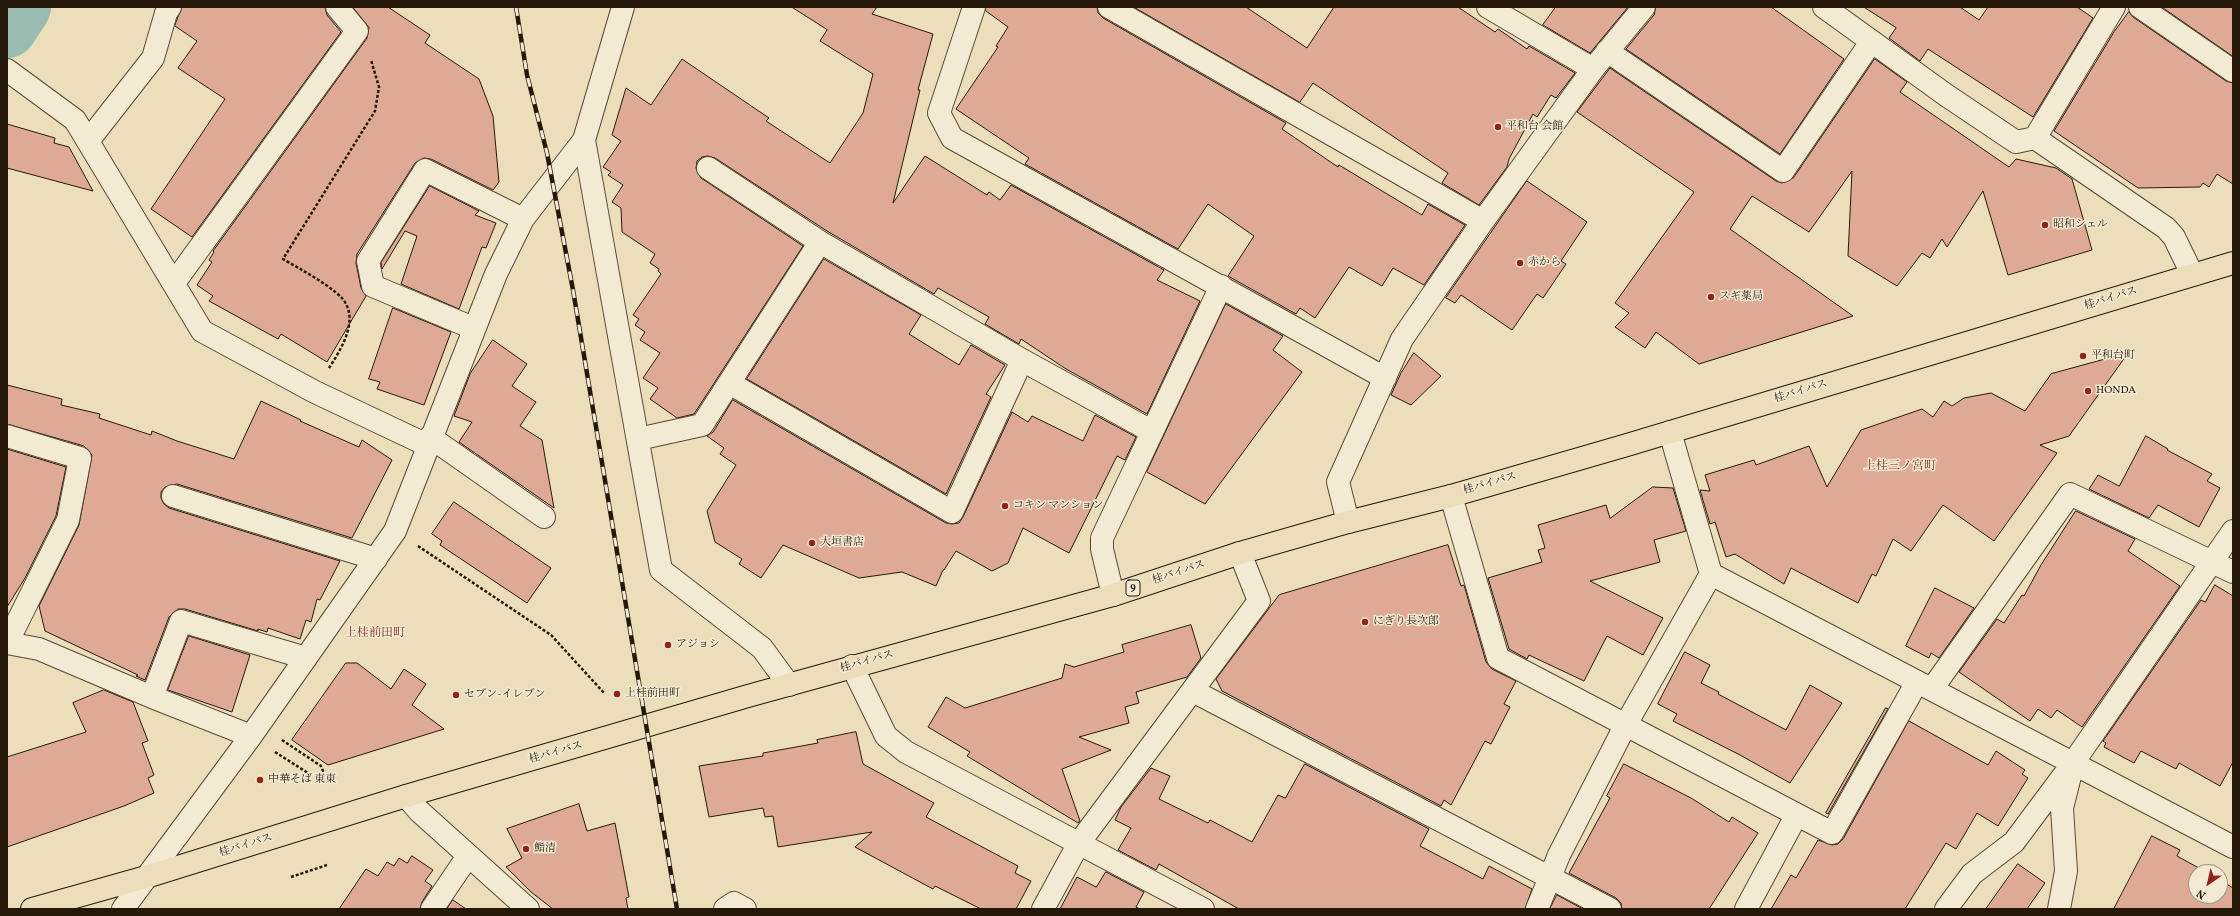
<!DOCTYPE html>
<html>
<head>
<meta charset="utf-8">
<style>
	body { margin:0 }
	#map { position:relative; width:2240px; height:916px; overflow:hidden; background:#ecdebb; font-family:Vollkorn,serif }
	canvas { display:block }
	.frame { position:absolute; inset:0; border:8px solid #261808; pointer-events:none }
	.north { position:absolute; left:2188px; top:864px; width:40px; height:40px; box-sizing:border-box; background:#f3ead3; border:1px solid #a19682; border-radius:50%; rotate:214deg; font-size:11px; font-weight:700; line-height:16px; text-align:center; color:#261808 }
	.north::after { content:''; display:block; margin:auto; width:14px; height:18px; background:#8f2418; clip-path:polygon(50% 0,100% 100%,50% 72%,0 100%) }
</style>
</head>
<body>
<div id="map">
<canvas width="2240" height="916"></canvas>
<div class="frame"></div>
<div class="north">N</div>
</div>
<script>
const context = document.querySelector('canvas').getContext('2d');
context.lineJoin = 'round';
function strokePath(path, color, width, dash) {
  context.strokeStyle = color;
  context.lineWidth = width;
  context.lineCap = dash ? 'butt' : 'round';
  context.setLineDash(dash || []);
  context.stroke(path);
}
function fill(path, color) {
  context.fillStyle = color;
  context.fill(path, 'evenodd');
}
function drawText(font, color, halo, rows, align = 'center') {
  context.font = font + ' Vollkorn,"Noto Serif JP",serif';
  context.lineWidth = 3;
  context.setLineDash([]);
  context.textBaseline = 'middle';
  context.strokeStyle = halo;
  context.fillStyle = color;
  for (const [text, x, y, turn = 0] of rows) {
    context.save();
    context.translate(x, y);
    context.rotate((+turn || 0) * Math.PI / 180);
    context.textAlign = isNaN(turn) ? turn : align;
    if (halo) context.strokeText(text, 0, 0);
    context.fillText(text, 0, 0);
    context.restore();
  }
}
strokePath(new Path2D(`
	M 7,28 L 21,7`), '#99bcb0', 60);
const building = new Path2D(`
	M 182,7 L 325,7 L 327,15 L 341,32 L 192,237 L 151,209 L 225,99 L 178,68 L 197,41 L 175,26 Z
	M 353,7 L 388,7 L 430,35 L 425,43 L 479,79 L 493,116 L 499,182 L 493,190 L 431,159 L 424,158 L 415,163 L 357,254 L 356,263 L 361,288 L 366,296 L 327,362 L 281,334 L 278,339 L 209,301 L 213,296 L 197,285 L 212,262 L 209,260 L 214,252 L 213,251 L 367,38 L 369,28 Z
	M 792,7 L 877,7 L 872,14 L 933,34 L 918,90 L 920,90 L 893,203 L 925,156 L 987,195 L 989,192 L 1000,200 L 1011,185 L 1164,270 L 1157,280 L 1200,301 L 1147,414 L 1066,369 L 1021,339 L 1019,344 L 985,324 L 989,317 L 938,288 L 934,294 L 827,231 L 715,158 L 708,156 L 702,157 L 697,161 L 696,168 L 701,178 L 803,246 L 694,414 L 677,418 L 650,399 L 658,388 L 643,378 L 660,353 L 640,340 L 645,332 L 635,325 L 639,319 L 633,315 L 661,274 L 658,271 L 659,269 L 650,263 L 655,254 L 622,232 L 621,208 L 612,202 L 623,185 L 608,175 L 611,172 L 603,167 L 621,141 L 612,135 L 626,88 L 651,105 L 682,59 L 769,118 L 766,121 L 830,163 L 863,113 L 873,74 L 820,41 L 827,30 Z
	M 986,7 L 1097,7 L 1098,13 L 1103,18 L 1286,123 L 1282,129 L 1338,167 L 1339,165 L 1422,215 L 1428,204 L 1465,225 L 1424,285 L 1393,268 L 1382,286 L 1349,267 L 1315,318 L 1300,308 L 1296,314 L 1228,276 L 1254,236 L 1208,204 L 1178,249 L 1025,164 L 1029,158 L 956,109 L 998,47 L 996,46 L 1008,27 L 986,11 Z
	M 1134,7 L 1246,7 L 1307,48 L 1334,7 L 1458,7 L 1495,32 L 1498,29 L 1527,49 L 1529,46 L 1575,73 L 1556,98 L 1551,95 L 1537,117 L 1533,114 L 1509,159 L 1507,167 L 1479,205 L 1442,183 L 1448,173 L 1313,83 L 1300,102 Z
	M 1556,7 L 1628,7 L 1590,53 L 1543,25 Z
	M 1656,7 L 1771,7 L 1844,59 L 1780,154 L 1626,49 L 1654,15 Z
	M 1864,7 L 1960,7 L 1979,20 L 1988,7 L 2077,7 L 2093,18 L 2033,117 L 1928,49 L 1920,61 L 1889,38 L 1896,28 Z
	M 2162,7 L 2233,7 L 2233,56 Z
	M 2129,12 L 2133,17 L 2226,81 L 2233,83 L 2233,184 L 2217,174 L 2209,187 L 2203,183 L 2200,187 L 2138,188 L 2054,131 L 2114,32 Z
	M 1875,59 L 1907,82 L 1900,92 L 2009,167 L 2016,159 L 2056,168 L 2072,179 L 2092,250 L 2008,275 L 1983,191 L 1947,247 L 1942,239 L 1930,258 L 1922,253 L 1897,286 L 1848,256 L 1852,171 L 1809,232 L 1752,196 L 1730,229 L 1853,316 L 1699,364 L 1656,332 L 1645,348 L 1615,327 L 1629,313 L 1615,303 L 1694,192 L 1577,112 L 1610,68 L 1776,181 L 1782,183 L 1793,178 Z
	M 7,124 L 55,138 L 54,143 L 69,147 L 93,191 L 7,168 Z
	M 1527,181 L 1587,222 L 1561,261 L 1566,264 L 1543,298 L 1537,294 L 1512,330 L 1461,295 L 1455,303 L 1446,298 Z
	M 430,186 L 479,211 L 475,215 L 496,223 L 486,248 L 482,247 L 459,309 L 401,284 L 417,236 L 405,231 L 382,269 L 381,263 Z
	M 824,259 L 921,315 L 909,334 L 959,365 L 971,345 L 1005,365 L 986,394 L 991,397 L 946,494 L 747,379 Z
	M 1226,304 L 1283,336 L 1273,350 L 1302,372 L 1205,504 L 1147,472 Z
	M 393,308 L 451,332 L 424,405 L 377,389 L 380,382 L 369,379 Z
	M 493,340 L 527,364 L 512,386 L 536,402 L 520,426 L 542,440 L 554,508 L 459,442 L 472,422 L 454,416 L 470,374 Z
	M 1414,353 L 1441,376 L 1411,405 L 1391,395 L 1401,373 Z
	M 2128,353 L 2069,436 L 2040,445 L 2057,453 L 1994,541 L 1943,505 L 1911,551 L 1893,539 L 1876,576 L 1872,574 L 1858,603 L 1791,568 L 1784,584 L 1735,554 L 1726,557 L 1715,522 L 1710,524 L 1700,490 L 1710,491 L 1705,475 L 1754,460 L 1756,465 L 1809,446 L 1827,487 L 1861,430 L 1922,409 L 1933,417 L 1944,401 L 1952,406 L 1964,398 L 1991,393 L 2025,411 L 2051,374 Z
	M 7,385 L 62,399 L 61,405 L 100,414 L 99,418 L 151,435 L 152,431 L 177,441 L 234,459 L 261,401 L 301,420 L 300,421 L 359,447 L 362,440 L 392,460 L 352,538 L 177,484 L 165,487 L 161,492 L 161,498 L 164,504 L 169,508 L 340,561 L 320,600 L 317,599 L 311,622 L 306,620 L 300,639 L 268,628 L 267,632 L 258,629 L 258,631 L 185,609 L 178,609 L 169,617 L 145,680 L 136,676 L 138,675 L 45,631 L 39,606 L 79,525 L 92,455 L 84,446 L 7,424 Z
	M 733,400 L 946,523 L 952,524 L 959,523 L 963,517 L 1012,412 L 1028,422 L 1032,416 L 1083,441 L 1095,415 L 1136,437 L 1125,460 L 1117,456 L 1069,553 L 1023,528 L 1008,563 L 992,571 L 956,551 L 944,570 L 943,570 L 936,586 L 902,572 L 859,578 L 783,545 L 761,578 L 739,564 L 742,559 L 715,542 L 707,511 L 736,465 L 720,454 L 724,448 L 707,436 L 713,432 Z
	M 2146,436 L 2168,449 L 2167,450 L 2212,474 L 2207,481 L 2220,488 L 2199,527 L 2158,505 L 2149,518 L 2089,489 L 2098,475 L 2119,486 Z
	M 7,449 L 66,467 L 56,516 L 25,578 L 7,607 Z
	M 1653,487 L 1673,488 L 1686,531 L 1654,540 L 1660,562 L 1590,581 L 1663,618 L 1643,655 L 1607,636 L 1584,681 L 1529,655 L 1527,659 L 1509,649 L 1488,578 L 1542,562 L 1538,550 L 1545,548 L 1538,525 L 1606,505 L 1610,518 Z
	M 454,502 L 551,568 L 527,603 L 440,545 L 442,541 L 432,534 Z
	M 2076,511 L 2135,539 L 2128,551 L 2180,586 L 2082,727 L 2057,710 L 2051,718 L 2038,709 L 2030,721 L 1959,672 L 1997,619 L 2004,623 L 2022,595 L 2024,596 L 2041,565 Z
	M 1448,545 L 1461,586 L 1464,585 L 1486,662 L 1492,669 L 1516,681 L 1504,704 L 1510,707 L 1491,744 L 1485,741 L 1451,805 L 1444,800 L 1441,806 L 1222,691 L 1216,679 L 1279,595 Z
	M 2215,585 L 2233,596 L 2233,762 L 2220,786 L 2179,763 L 2176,769 L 2141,751 L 2134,763 L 2104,747 L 2106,743 L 2103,741 L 2201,600 L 2205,602 Z
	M 1935,588 L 1974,608 L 1939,658 L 1931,653 L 1929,658 L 1906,646 Z
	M 1191,625 L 1201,658 L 1187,677 L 1136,692 L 1139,703 L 1125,707 L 1129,723 L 1079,737 L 1111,750 L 1062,769 L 1080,821 L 1078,823 L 967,756 L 970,752 L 928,727 L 946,697 L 965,708 L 1062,678 L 1065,664 L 1074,667 L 1124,652 L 1122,645 Z
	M 189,636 L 250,655 L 232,712 L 168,690 Z
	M 1685,652 L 1710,665 L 1701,683 L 1719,692 L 1718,694 L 1786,730 L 1810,685 L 1842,703 L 1790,783 L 1740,755 L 1673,721 L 1677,714 L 1658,704 Z
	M 346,663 L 357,663 L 391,689 L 404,669 L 426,684 L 412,705 L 444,729 L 328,765 L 292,740 Z
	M 104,690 L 133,702 L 148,741 L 142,743 L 154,775 L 148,778 L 154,793 L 124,806 L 7,847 L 7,757 L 86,732 L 73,703 Z
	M 1886,708 L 1888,709 L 1828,814 L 1826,813 Z
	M 1909,721 L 1988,765 L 1996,751 L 2025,770 L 2022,774 L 2028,778 L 1998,826 L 1977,813 L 1956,849 L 1946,843 L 1905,909 L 1771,909 L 1791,875 L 1796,878 L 1818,840 L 1832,845 L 1838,844 L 1843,839 Z
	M 856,732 L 863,764 L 934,803 L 926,817 L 1018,866 L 1015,873 L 1031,881 L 1016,909 L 981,909 L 935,886 L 933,889 L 855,847 L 872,832 L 778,847 L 773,816 L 765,817 L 763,808 L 709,817 L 699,766 L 763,756 L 763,753 L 818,743 L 817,740 Z
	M 1305,764 L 1429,829 L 1420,846 L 1483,879 L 1489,866 L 1532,889 L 1525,909 L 1239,909 L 1159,864 L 1156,870 L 1118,850 L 1131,828 L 1115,820 L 1121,807 L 1151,768 L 1170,776 L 1159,799 L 1208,823 L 1210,820 L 1252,842 L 1278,795 L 1285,798 Z
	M 1624,764 L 1691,798 L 1729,822 L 1732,817 L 1758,833 L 1709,909 L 1622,909 L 1621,903 L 1616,898 L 1569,873 L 1610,798 L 1607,796 Z
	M 579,804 L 587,831 L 615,823 L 629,897 L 626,898 L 628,909 L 553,909 L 531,892 L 506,867 L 522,858 L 507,829 Z
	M 2152,836 L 2180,850 L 2177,856 L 2206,872 L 2196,872 L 2196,896 L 2220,896 L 2220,880 L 2233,888 L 2233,909 L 2114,909 Z
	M 412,856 L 433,870 L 425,881 L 432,886 L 422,902 L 420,909 L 339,909 L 366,869 L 378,876 L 387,862 L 394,866 L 399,858 L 407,863 Z
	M 2018,864 L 2045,883 L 2027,909 L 1986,909 Z
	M 1106,872 L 1144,892 L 1136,907 L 1140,909 L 1060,909 L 1077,877 L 1096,887 Z
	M 1557,895 L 1583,909 L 1550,909 Z
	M 453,900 L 466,909 L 447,909 Z`);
fill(building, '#deaa96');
strokePath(building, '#261808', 1);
const minor = new Path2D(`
	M 974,7 L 939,113 L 952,138 L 1385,378
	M 1109,7 L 1483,221
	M 1488,7 L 1593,69
	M 1824,7 L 1946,95 L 2016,142 L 2035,138 L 2166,228 L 2174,237 L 2192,274
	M 2140,7 L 2233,71
	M 1607,51 L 1783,171 L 1871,42
	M 7,70 L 75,120 L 202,331 L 315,392 L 427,445
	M 2035,138 L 2114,7
	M 584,140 L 661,570 L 762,648 L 789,685
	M 88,141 L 153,58 L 166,13 L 170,7
	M 708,168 L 820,242 L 1022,360 L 1151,431
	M 174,283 L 357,31 L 337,7
	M 473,328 L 373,286 L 368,261 L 425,170 L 523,219
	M 731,384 L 952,512 L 1022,360
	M 1670,432 L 1711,574 L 2233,847
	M 7,436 L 80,458 L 68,520 L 7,643
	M 430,437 L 544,517
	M 638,439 L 702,425 L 820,242
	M 173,496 L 376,559
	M 1451,496 L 1498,658 L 1832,833 L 1917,682
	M 1348,522 L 1338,482 L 1402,339 L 1483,221 L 1593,69 L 1644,7
	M 1113,595 L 1102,549 L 1102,538 L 1221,286
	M 7,643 L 39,649 L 152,697 L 251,736
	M 852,666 L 886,736 L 906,752 L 1203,909
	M 1932,689 L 2070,494 L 2233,572
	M 1193,691 L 1610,909
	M 152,697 L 181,621 L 306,658
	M 406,796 L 419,811 L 528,909
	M 123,909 L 251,736 L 395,531 L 496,274 L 523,219 L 584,140 L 623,7
	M 432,909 L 468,856
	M 725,909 L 734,903 L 745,909
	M 1043,909 L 1079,843 L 1259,601 L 1240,553
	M 1537,909 L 1559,855 L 1625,726 L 1711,574
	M 1746,909 L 1796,816
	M 1946,909 L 1972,874 L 2014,842 L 2073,763 L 2233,531
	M 2059,909 L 2066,871 L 2062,808 L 2071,772`);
const highway = new Path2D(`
	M 32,909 L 146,877 L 406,796 L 748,696 L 1113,595 L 1240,553 L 1348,522 L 1451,496 L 1627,445 L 2233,263`);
strokePath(minor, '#584a35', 24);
strokePath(highway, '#261808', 24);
strokePath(new Path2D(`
	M 329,368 C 340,351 357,324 346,304 C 340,290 298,268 283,259 L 375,111 L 379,87 L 371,60
	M 418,546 L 551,635 L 605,694
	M 282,740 L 321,766 L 325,776
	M 275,752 L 308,773
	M 291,877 L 327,865`), '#261808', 2.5, [3, 2]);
strokePath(minor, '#f3ead3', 22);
strokePath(highway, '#ecdebb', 22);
const rail = new Path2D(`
	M 516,7 L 527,75 L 547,153 L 573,290 L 677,909`);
strokePath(rail, '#261808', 4.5);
strokePath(rail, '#f3ead3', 3, [9]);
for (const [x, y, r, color] of [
	[1498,127,4,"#8f2418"],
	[2045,225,4,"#8f2418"],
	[1520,263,4,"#8f2418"],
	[1711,297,4,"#8f2418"],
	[2083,356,4,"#8f2418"],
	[2088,391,4,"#8f2418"],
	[1005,506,4,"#8f2418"],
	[812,543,4,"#8f2418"],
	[1365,622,4,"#8f2418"],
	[668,645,4,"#8f2418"],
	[617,694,4,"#8f2418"],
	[456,695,4,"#8f2418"],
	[260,780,4,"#8f2418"],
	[526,849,4,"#8f2418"]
]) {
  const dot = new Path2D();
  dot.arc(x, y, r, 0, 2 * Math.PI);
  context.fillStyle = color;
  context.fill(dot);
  strokePath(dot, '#f3ead3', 1.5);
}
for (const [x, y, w] of [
	[1133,588,14]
]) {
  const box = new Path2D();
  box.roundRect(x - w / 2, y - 8, w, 16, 3);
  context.fillStyle = '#f3ead3';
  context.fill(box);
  strokePath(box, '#261808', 1);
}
drawText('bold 10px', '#261808', null, [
	["9",1133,588]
]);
drawText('11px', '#261808', '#f3ead3', [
	["平和台 会館",1506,127],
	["昭和シェル",2053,225],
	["赤から",1528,263],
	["スギ薬局",1719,297],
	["平和台町",2091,356],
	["HONDA",2096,391],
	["コキン マンション",1013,506],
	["大垣書店",820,543],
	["にぎり長次郎",1373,622],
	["アジョシ",676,645],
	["上桂前田町",625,694],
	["セブン-イレブン",464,695],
	["中華そば 東東",268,780],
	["鮨清",534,849]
], 'left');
drawText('11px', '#261808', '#f3ead3', [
	["桂バイパス",2111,299,-17],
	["桂バイパス",1801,392,-17],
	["桂バイパス",1490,484,-16],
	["桂バイパス",1179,573,-18],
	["桂バイパス",867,662,-16],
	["桂バイパス",556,753,-16],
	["桂バイパス",246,846,-17]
]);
drawText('12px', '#7a1f14', '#f3ead3', [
	["上桂三ノ宮町",1900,467],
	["上桂前田町",375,634]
]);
</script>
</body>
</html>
